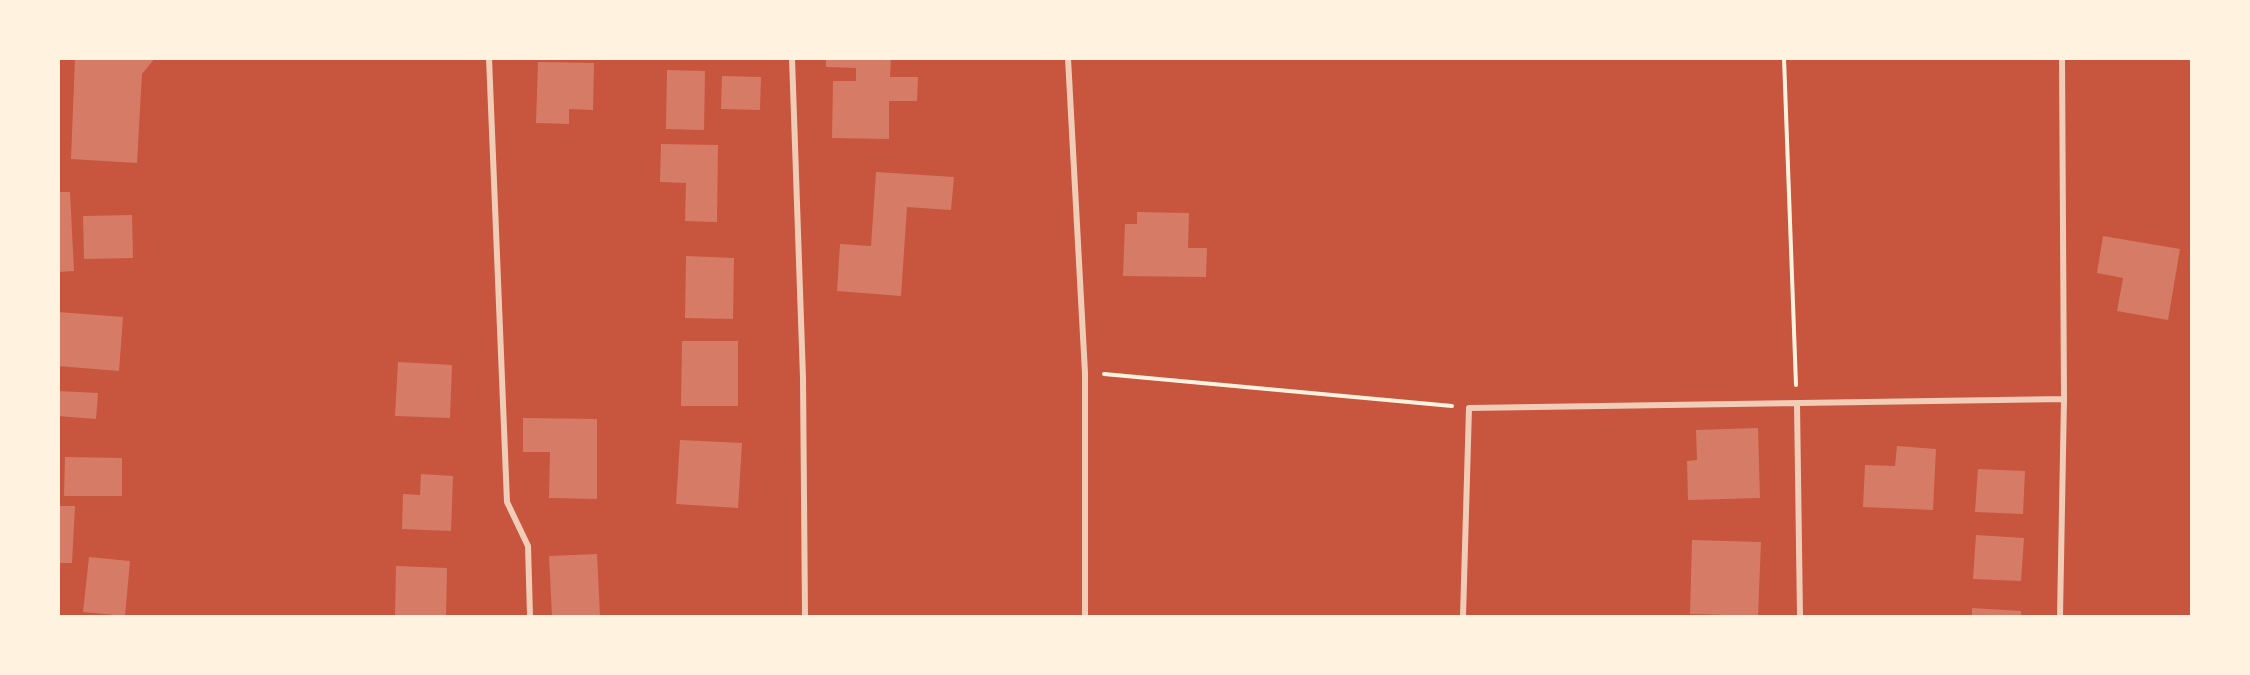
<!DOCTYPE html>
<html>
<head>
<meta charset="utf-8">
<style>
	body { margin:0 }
	#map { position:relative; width:2250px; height:675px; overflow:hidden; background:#c8553d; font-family:Quicksand,sans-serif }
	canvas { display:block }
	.frame { position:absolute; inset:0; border:60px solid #fff3e0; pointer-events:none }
</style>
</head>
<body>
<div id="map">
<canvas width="2250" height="675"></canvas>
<div class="frame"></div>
</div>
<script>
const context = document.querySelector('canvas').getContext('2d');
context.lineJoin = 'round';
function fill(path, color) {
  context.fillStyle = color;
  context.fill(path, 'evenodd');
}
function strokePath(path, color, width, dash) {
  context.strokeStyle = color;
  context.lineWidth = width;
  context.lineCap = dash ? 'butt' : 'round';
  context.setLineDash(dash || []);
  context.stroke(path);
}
fill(new Path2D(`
	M 75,58 L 155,58 L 142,74 L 137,163 L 71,159 Z
	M 826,58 L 891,58 L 890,77 L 918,77 L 917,101 L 889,101 L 889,139 L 832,138 L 833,81 L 856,81 L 856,68 L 826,67 Z
	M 538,62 L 594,63 L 593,110 L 569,109 L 569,124 L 536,123 Z
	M 667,70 L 705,71 L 704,130 L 666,129 Z
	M 722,76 L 761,77 L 760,110 L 721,109 Z
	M 661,144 L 718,145 L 717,222 L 685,221 L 686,183 L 660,182 Z
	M 876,172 L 954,177 L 951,210 L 907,207 L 901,296 L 837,291 L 840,244 L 871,246 Z
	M 58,192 L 70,192 L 74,271 L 58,272 Z
	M 1137,212 L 1189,213 L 1188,248 L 1207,248 L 1206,277 L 1123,276 L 1125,224 L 1137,224 Z
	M 132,215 L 133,258 L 84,259 L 83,216 Z
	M 2103,236 L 2180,249 L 2168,320 L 2117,311 L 2123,278 L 2097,273 Z
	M 686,256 L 734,258 L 733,319 L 685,318 Z
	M 58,312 L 123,317 L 119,371 L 58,366 Z
	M 682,341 L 738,341 L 738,406 L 681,406 Z
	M 398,362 L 452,365 L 450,418 L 395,416 Z
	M 58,391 L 98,393 L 96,419 L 58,416 Z
	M 523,418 L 597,419 L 597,499 L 549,498 L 550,452 L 523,452 Z
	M 1758,428 L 1760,498 L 1688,500 L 1687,461 L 1697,460 L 1696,430 Z
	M 680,440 L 742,443 L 738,508 L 676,504 Z
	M 1897,446 L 1936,449 L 1933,510 L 1863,507 L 1865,465 L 1895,466 Z
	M 65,457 L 122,458 L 122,496 L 64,496 Z
	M 1978,469 L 2025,471 L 2023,514 L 1975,512 Z
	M 421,474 L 453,476 L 451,531 L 402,529 L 403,494 L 420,495 Z
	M 58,506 L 75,506 L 72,563 L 58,563 Z
	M 1976,535 L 2024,538 L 2021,581 L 1973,579 Z
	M 1692,540 L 1761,542 L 1758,616 L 1690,614 Z
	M 597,554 L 600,616 L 552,616 L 549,556 Z
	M 89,557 L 130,561 L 125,616 L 83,612 Z
	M 396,566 L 447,568 L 446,616 L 395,616 Z
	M 1972,608 L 2021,611 L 2021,616 L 1972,616 Z`), '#d67c66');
strokePath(new Path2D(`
	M 1784,58 L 1796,385
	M 1104,374 L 1452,406`), '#fff3e0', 4);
strokePath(new Path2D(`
	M 489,58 L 507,502 L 528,546 L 530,616
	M 792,58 L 803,378 L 805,616
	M 1068,58 L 1085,373 L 1085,616
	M 1797,404 L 1800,616
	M 1463,616 L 1469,408 L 2064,399
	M 2060,616 L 2064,399 L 2062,58`), '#f1ccb7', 6);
</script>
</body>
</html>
